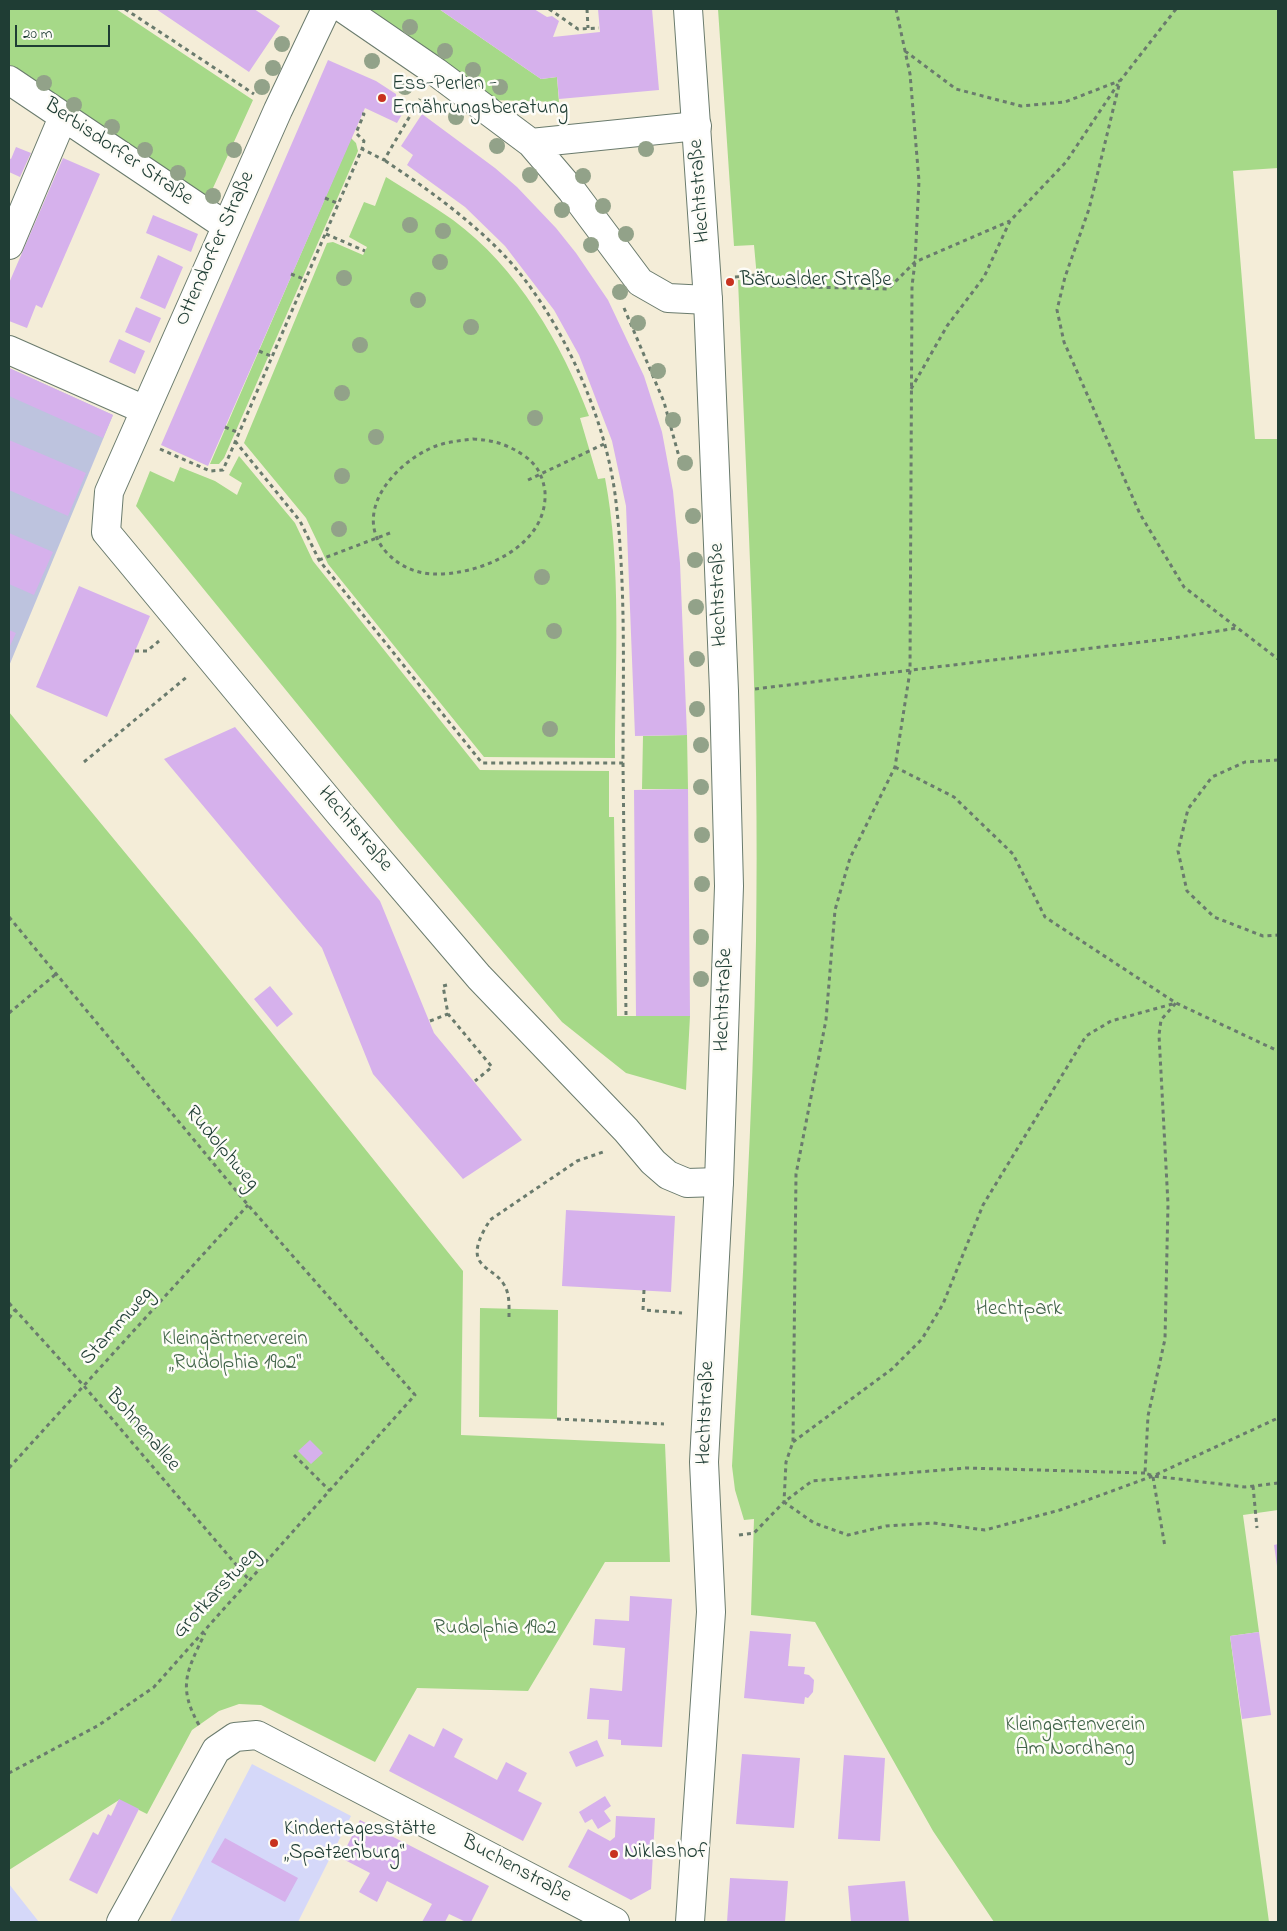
<!DOCTYPE html>
<html>
<head>
<meta charset="utf-8">
<style>
	body { margin:0 }
	#map { position:relative; width:1287px; height:1931px; overflow:hidden; background:#f4edd8; font-family:"Indie Flower",sans-serif }
	canvas { display:block }
	.frame { position:absolute; inset:0; border:10px solid #1f3d34; pointer-events:none }
	.scale { position:absolute; left:15px; top:25px; width:95px; height:22px; box-sizing:border-box; border:2px solid #1f3d34; border-top:0; padding-left:6px; font-size:15px; line-height:18px; white-space:nowrap; color:#1f3d34; -webkit-text-stroke:4px #fdfcf7; paint-order:stroke }
</style>
</head>
<body>
<div id="map">
<canvas width="1287" height="1931"></canvas>
<div class="frame"></div>
<div class="scale">20 m</div>
</div>
<script>
const context = document.querySelector('canvas').getContext('2d');
context.lineJoin = 'round';
function fill(path, color) {
  context.fillStyle = color;
  context.fill(path, 'evenodd');
}
function strokePath(path, color, width, dash) {
  context.strokeStyle = color;
  context.lineWidth = width;
  context.lineCap = dash ? 'butt' : 'round';
  context.setLineDash(dash || []);
  context.stroke(path);
}
function drawText(font, color, halo, rows, align = 'center') {
  context.font = font + ' "Indie Flower",sans-serif';
  context.lineWidth = 5;
  context.setLineDash([]);
  context.textBaseline = 'middle';
  context.strokeStyle = halo;
  context.fillStyle = color;
  for (const [text, x, y, turn = 0] of rows) {
    context.save();
    context.translate(x, y);
    context.rotate((+turn || 0) * Math.PI / 180);
    context.textAlign = isNaN(turn) ? turn : align;
    if (halo) context.strokeText(text, 0, 0);
    context.fillText(text, 0, 0);
    context.restore();
  }
}
fill(new Path2D(`
	M 252,1764 L 351,1816 L 298,1922 L 170,1922 Z
	M 9,1884 L 39,1922 L 9,1922 Z`), '#d5d8f9');
fill(new Path2D(`
	M 9,368 L 113,415 L 9,666 Z`), '#bdc3de');
fill(new Path2D(`
	M 9,9 L 116,9 L 253,100 L 208,199 L 9,64 Z
	M 359,9 L 439,9 L 541,79 L 557,77 L 559,102 L 490,100 Z
	M 718,9 L 1278,9 L 1278,168 L 1233,171 L 1255,439 L 1278,439 L 1278,1510 L 1243,1515 L 1259,1632 L 1230,1636 L 1269,1922 L 994,1922 L 933,1831 L 815,1622 L 751,1615 L 754,1519 L 744,1520 L 735,1490 L 732,1466 C 742,1291 753,1116 756,941 C 760,721 747,500 738,280 L 757,278 L 754,245 L 734,246 Z
	M 351,138 L 356,143 L 358,151 L 224,458 L 219,464 L 210,464 Z
	M 386,177 C 408,191 432,205 453,220 C 517,267 562,344 589,416 L 580,418 L 598,479 L 605,478 C 622,566 615,668 615,758 L 484,757 L 328,564 L 306,518 L 244,443 L 327,243 L 333,242 L 363,255 L 367,247 L 349,237 L 364,202 L 375,206 Z
	M 239,456 L 295,523 L 313,561 L 480,770 L 609,771 L 609,817 L 614,817 L 617,1016 L 690,1016 L 686,1090 L 626,1073 L 562,1022 L 399,829 L 136,506 L 150,471 L 174,482 L 180,467 L 215,481 L 237,495 L 242,483 L 229,475 Z
	M 9,712 L 198,941 L 463,1271 L 461,1435 L 665,1444 L 670,1562 L 605,1562 L 528,1691 L 417,1688 L 375,1762 L 261,1705 L 239,1704 L 219,1711 L 192,1730 L 147,1814 L 119,1800 L 9,1870 Z
	M 687,735 L 688,789 L 642,789 L 643,736 Z
	M 480,1308 L 558,1310 L 557,1419 L 479,1417 Z`), '#a6d988');
fill(new Path2D(`
	M 156,9 L 254,9 L 280,26 L 249,72 Z
	M 439,9 L 534,9 L 547,17 L 552,16 L 559,21 L 553,37 L 600,32 L 598,9 L 652,9 L 659,90 L 559,99 L 557,77 L 541,79 Z
	M 328,60 L 376,81 L 396,94 L 396,103 L 405,109 L 397,123 L 365,108 L 208,466 L 161,445 Z
	M 422,114 L 495,168 L 517,187 L 556,228 L 576,253 L 608,300 L 644,376 L 662,432 L 673,491 L 680,563 L 687,735 L 635,736 L 626,506 L 612,441 L 579,355 L 554,310 L 505,246 L 465,207 L 407,165 L 413,155 L 401,146 Z
	M 16,147 L 31,153 L 20,177 L 9,172 L 9,158 L 11,159 Z
	M 63,158 L 100,174 L 42,308 L 36,305 L 27,328 L 9,321 L 9,283 Z
	M 153,215 L 198,234 L 191,252 L 146,233 Z
	M 158,255 L 183,267 L 165,309 L 140,298 Z
	M 136,307 L 161,318 L 150,343 L 125,332 Z
	M 119,339 L 145,351 L 135,374 L 109,362 Z
	M 9,368 L 113,415 L 103,438 L 9,396 Z
	M 9,440 L 86,473 L 68,516 L 9,490 Z
	M 9,533 L 53,552 L 34,595 L 9,584 Z
	M 79,586 L 150,616 L 107,717 L 36,687 Z
	M 9,630 L 16,633 L 9,648 Z
	M 235,727 L 380,901 L 434,1033 L 522,1140 L 463,1179 L 373,1074 L 322,948 L 164,759 Z
	M 688,789 L 690,1016 L 636,1016 L 634,790 Z
	M 270,986 L 293,1014 L 277,1027 L 254,999 Z
	M 566,1210 L 675,1216 L 671,1292 L 562,1286 Z
	M 310,1440 L 323,1453 L 311,1464 L 298,1451 Z
	M 1278,1544 L 1278,1566 L 1277,1566 L 1274,1545 Z
	M 630,1596 L 672,1599 L 662,1747 L 621,1745 L 621,1740 L 608,1739 L 609,1720 L 587,1719 L 590,1688 L 622,1691 L 625,1648 L 593,1645 L 595,1619 L 629,1621 Z
	M 750,1631 L 791,1634 L 788,1666 L 805,1667 L 804,1674 L 809,1675 L 814,1680 L 813,1692 L 808,1698 L 805,1697 L 804,1704 L 744,1698 Z
	M 1259,1632 L 1271,1715 L 1242,1719 L 1230,1636 Z
	M 443,1728 L 463,1739 L 454,1757 L 497,1780 L 506,1762 L 527,1773 L 518,1791 L 542,1803 L 523,1841 L 389,1771 L 409,1734 L 434,1747 Z
	M 597,1740 L 604,1756 L 576,1767 L 569,1752 Z
	M 742,1754 L 800,1758 L 794,1828 L 736,1824 Z
	M 844,1755 L 885,1758 L 880,1841 L 838,1839 Z
	M 605,1796 L 611,1806 L 604,1811 L 611,1821 L 598,1829 L 592,1819 L 585,1823 L 579,1812 Z
	M 119,1799 L 139,1809 L 97,1894 L 69,1880 L 93,1832 L 98,1835 L 108,1814 L 111,1816 Z
	M 616,1816 L 655,1818 L 651,1889 L 631,1900 L 568,1867 L 588,1829 L 610,1841 L 615,1837 Z
	M 360,1820 L 489,1886 L 471,1922 L 466,1922 L 449,1914 L 445,1922 L 422,1922 L 432,1904 L 387,1881 L 377,1902 L 359,1892 L 370,1873 L 341,1858 Z
	M 225,1838 L 298,1878 L 285,1902 L 211,1862 Z
	M 730,1878 L 788,1881 L 785,1922 L 727,1922 Z
	M 905,1881 L 909,1922 L 851,1922 L 848,1886 Z`), '#d6b1ec');
const street = new Path2D(`
	M 326,9 L 278,110 L 109,492 L 106,532 L 339,813 L 479,977 L 626,1130 L 653,1162 L 668,1175 L 687,1183 L 719,1182
	M 344,9 L 436,72 L 531,143
	M 9,80 L 226,226
	M 697,126 L 531,143 L 572,191 L 640,282 L 668,298 L 708,300
	M 9,245 L 63,117
	M 9,350 L 145,410
	M 121,1922 L 216,1750 L 235,1737 L 257,1735 L 615,1922`);
const secondary = new Path2D(`
	M 688,9 L 708,300 L 724,691 L 729,886 L 719,1182 L 704,1462 L 711,1612 L 690,1922`);
strokePath(street, '#6a7b6d', 30);
strokePath(secondary, '#6a7b6d', 30);
strokePath(new Path2D(`
	M 125,9 L 254,94
	M 549,9 L 578,29 L 599,28
	M 587,9 L 588,28
	M 1176,9 L 1120,81 L 1089,209 L 1065,277 L 1057,310 L 1064,342 L 1140,514 L 1184,587 L 1278,659
	M 905,51 L 956,89 L 1021,106 L 1065,102 L 1119,81
	M 362,114 L 364,114 L 356,133 L 364,141 L 362,149
	M 325,198 L 339,204
	M 326,234 L 365,251
	M 291,274 L 306,280
	M 735,277 L 756,275 L 768,286 L 888,289 L 915,262 L 1010,221
	M 624,308 L 664,402 L 681,464
	M 259,351 L 273,357
	M 911,389 L 947,326 L 984,277 L 1010,221 L 1066,162 L 1118,84
	M 225,427 L 239,433
	M 473,439 C 492,440 507,444 523,455 C 537,464 543,476 545,492 C 548,548 477,576 432,574 C 415,573 400,566 388,554 C 351,516 391,467 429,449 C 443,442 458,441 473,439 Z
	M 235,441 L 300,521 L 319,560 L 482,763 L 623,763 C 623,676 626,588 616,502 C 607,419 560,314 503,254 C 468,218 425,187 384,160
	M 160,449 L 210,471 L 223,470 L 362,149 L 384,160 L 420,99
	M 528,480 L 604,444
	M 319,560 L 390,533
	M 135,651 L 147,651 L 159,641
	M 755,689 L 1167,639 L 1237,628
	M 1278,760 L 1245,762 L 1212,777 L 1188,809 L 1178,851 L 1187,891 L 1214,917 L 1263,936 L 1278,935
	M 84,762 L 188,676
	M 623,763 L 626,1016
	M 895,767 L 954,797 L 1013,854 L 1045,917 L 1176,1003 L 1278,1051
	M 9,917 L 248,1205 L 415,1395 L 154,1687 L 99,1725 L 9,1773
	M 447,985 L 443,986 L 448,1014 L 492,1067 L 475,1081
	M 9,1013 L 56,974
	M 430,1021 L 448,1014
	M 644,1290 L 643,1310 L 682,1313
	M 9,1303 L 84,1386 L 250,1581
	M 509,1317 C 509,1305 510,1293 503,1283 C 497,1274 488,1271 482,1264 C 470,1252 483,1232 490,1220 L 577,1161 L 606,1151
	M 9,1318 L 15,1310
	M 557,1419 L 664,1424
	M 793,1442 L 892,1369 L 922,1339 L 943,1304 L 983,1205 L 1086,1036 L 1111,1021 L 1176,1003 L 1161,1020 L 1159,1035 L 1168,1204 L 1165,1339 L 1148,1416 L 1145,1473 L 1153,1476 L 1245,1487 L 1278,1483
	M 294,1455 L 330,1491
	M 9,1468 L 248,1205
	M 1145,1473 L 966,1468 L 812,1481 L 784,1502 L 814,1523 L 848,1535 L 886,1526 L 933,1523 L 985,1530 L 1060,1510 L 1153,1476 L 1278,1418
	M 1153,1477 L 1165,1547
	M 1253,1486 L 1257,1528
	M 739,1535 L 754,1533 L 784,1502 L 786,1462 L 793,1442 L 796,1174 L 826,1020 L 835,910 L 850,858 L 895,767 L 910,671 L 912,286 L 915,262 L 919,181 L 910,74 L 896,9
	M 199,1725 C 177,1686 187,1671 205,1633`), '#6a7b6d', 3, [4, 4]);
strokePath(street, '#fff', 28);
strokePath(secondary, '#fff', 28);
context.fillStyle = '#92a289';
for (const [x, y] of [
	[410,27],
	[282,44],
	[445,51],
	[372,61],
	[273,68],
	[473,70],
	[44,83],
	[262,87],
	[405,87],
	[500,87],
	[74,105],
	[456,117],
	[112,127],
	[497,146],
	[646,149],
	[145,150],
	[234,150],
	[178,173],
	[530,175],
	[583,176],
	[213,196],
	[603,206],
	[562,210],
	[410,225],
	[443,231],
	[626,234],
	[591,245],
	[440,262],
	[344,278],
	[620,292],
	[418,300],
	[638,323],
	[471,327],
	[360,345],
	[658,371],
	[342,393],
	[535,418],
	[673,420],
	[376,437],
	[685,463],
	[342,476],
	[693,516],
	[339,529],
	[695,560],
	[542,577],
	[696,607],
	[554,631],
	[697,659],
	[697,709],
	[550,729],
	[701,745],
	[701,787],
	[702,835],
	[702,884],
	[701,937],
	[701,979]
]) {
  context.beginPath();
  context.arc(x, y, 8, 0, 2 * Math.PI);
  context.fill();
}
for (const [x, y, r, color] of [
	[382,98,5,"#c8321e"],
	[730,282,5,"#c8321e"],
	[274,1843,5,"#c8321e"],
	[614,1854,5,"#c8321e"]
]) {
  const dot = new Path2D();
  dot.arc(x, y, r, 0, 2 * Math.PI);
  context.fillStyle = color;
  context.fill(dot);
  strokePath(dot, '#fdfcf7', 2);
}
drawText('21px', '#1f3d34', '#fdfcf7', [
	["Ess-Perlen -",392,86],
	["Ernährungsberatung",392,110],
	["Bärwalder Straße",740,282],
	["Kindertagesstätte",284,1831],
	["„Spatzenburg“",284,1855],
	["Niklashof",624,1854]
], 'left');
drawText('21px', '#1f3d34', '#fdfcf7', [
	["Berbisdorfer Straße",118,153,34],
	["Hechtstraße",701,191,-94],
	["Ottendorfer Straße",216,249,-66],
	["Hechtstraße",720,595,-92],
	["Hechtstraße",354,830,50],
	["Hechtstraße",725,1000,-88],
	["Rudolphweg",221,1149,50],
	["Stammweg",118,1327,-48],
	["Hechtstraße",707,1413,-88],
	["Bohnenallee",142,1431,49],
	["Grotkarstweg",217,1594,-47],
	["Buchenstraße",516,1870,28]
]);
drawText('21px', '#416449', '#fdfcf7', [
	["Hechtpark",1019,1311],
	["Kleingärtnerverein",235,1341],
	["„Rudolphia 1902“",235,1365],
	["Rudolphia 1902",495,1630],
	["Kleingartenverein",1075,1727],
	["Am Nordhang",1075,1751]
]);
</script>
</body>
</html>
